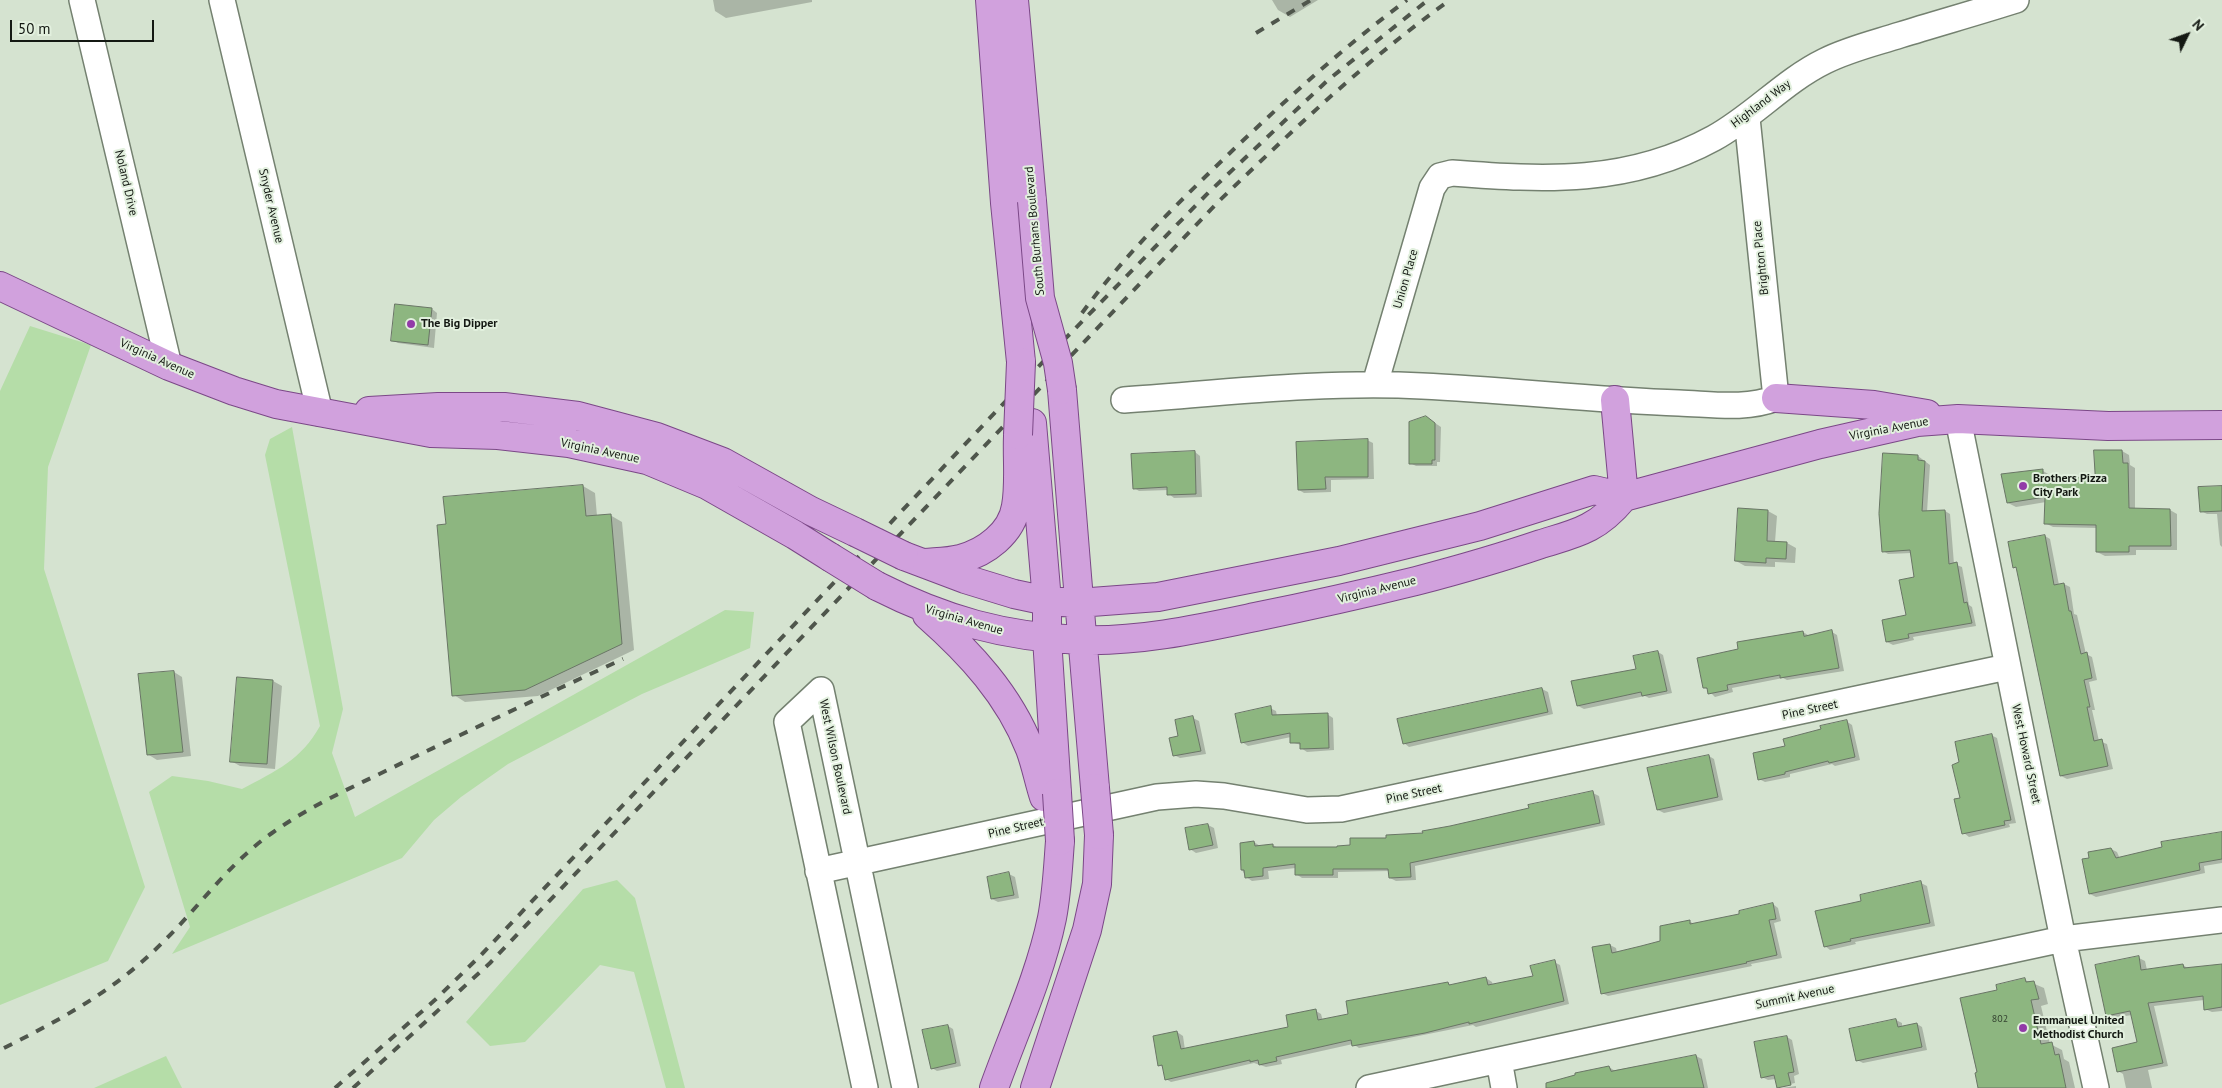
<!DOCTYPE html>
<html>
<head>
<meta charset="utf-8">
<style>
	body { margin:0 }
	#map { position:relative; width:2222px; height:1088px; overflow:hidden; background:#d5e3d0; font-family:"PT Sans",sans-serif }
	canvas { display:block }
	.north { position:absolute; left:2162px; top:10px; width:50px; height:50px; -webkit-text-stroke:4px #e2f0de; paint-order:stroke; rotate:48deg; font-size:14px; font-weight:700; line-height:20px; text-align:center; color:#141913 }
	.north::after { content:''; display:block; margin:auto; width:18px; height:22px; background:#141913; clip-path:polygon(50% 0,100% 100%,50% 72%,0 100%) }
	.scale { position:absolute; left:10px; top:20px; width:144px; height:22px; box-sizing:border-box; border:2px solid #141913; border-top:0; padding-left:6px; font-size:15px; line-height:18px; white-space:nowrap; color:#141913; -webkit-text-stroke:4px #e2f0de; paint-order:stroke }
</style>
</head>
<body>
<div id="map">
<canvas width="2222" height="1088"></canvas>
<div class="north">N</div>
<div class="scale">50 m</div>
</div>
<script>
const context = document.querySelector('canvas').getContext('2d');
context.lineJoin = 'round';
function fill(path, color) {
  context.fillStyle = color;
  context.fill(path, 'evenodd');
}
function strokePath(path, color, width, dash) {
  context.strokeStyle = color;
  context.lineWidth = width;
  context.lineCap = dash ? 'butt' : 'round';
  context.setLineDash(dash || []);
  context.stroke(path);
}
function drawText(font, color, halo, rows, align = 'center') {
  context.font = font + ' "PT Sans",sans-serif';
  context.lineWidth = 4;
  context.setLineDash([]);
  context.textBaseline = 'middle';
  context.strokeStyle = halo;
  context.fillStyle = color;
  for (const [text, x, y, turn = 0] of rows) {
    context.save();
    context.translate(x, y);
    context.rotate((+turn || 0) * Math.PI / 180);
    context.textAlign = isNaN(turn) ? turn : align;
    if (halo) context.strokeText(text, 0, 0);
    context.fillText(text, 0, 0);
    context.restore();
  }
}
fill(new Path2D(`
	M 30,326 L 91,345 L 48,467 L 44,569 L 145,887 L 108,961 L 0,1005 L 0,391 Z
	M 292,427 L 343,709 L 332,753 L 355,817 L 725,610 L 754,612 L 750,648 L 642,694 L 508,764 L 461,797 L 434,820 L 402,858 L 172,954 L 190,927 L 149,792 L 172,776 L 208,781 L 242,789 C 276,771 301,760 320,726 L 265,455 L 270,439 Z
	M 617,880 L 635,898 L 685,1088 L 666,1088 L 634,972 L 600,965 L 525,1042 L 490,1046 L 466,1022 L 583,889 Z
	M 166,1056 L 182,1088 L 94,1088 Z`), '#b5dda8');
fill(new Path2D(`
	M 713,0 L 812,0 L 812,2 L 726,18 L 715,11 Z
	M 1272,0 L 1318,0 L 1290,17 L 1278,10 Z
	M 432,309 L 437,313 L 434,348 L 398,343 L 392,340 Z
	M 1432,421 L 1441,427 L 1440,462 L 1437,462 L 1437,466 L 1416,466 L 1410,463 Z
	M 1367,440 L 1373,443 L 1374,479 L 1331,480 L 1331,492 L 1304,493 L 1299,490 Z
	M 2095,451 L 2122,451 L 2129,455 L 2130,465 L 2135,468 L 2135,510 L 2170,510 L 2177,514 L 2177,550 L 2136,550 L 2136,555 L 2105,556 L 2097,552 L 2097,528 L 2053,527 L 2045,523 L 2046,502 L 2016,507 L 2008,503 L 2043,471 L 2050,475 L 2050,478 L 2096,480 Z
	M 1195,452 L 1200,456 L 1202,497 L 1174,498 L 1169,494 L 1169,490 L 1139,491 L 1134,488 Z
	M 1918,456 L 1930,465 L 1927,512 L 1945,511 L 1950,514 L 1954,564 L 1962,567 L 1969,605 L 1972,607 L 1976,626 L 1913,637 L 1914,640 L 1893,645 L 1887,642 L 1907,616 L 1915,578 L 1912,553 L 1888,554 L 1883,551 Z
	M 583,486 L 595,493 L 597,516 L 610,515 L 622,522 L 634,650 L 538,696 L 465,702 L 454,695 L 445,498 Z
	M 2222,487 L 2222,547 L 2220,545 L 2217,514 L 2207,514 L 2201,511 Z
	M 1768,511 L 1777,516 L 1775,542 L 1787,543 L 1796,548 L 1795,563 L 1775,562 L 1775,567 L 1745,566 L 1736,561 Z
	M 2045,536 L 2050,539 L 2059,585 L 2064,584 L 2070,587 L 2074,614 L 2077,615 L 2086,654 L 2092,657 L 2097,680 L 2089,682 L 2095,710 L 2092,710 L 2099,741 L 2107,744 L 2113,769 L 2067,779 L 2061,776 L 2018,569 L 2014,567 Z
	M 1803,632 L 1808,635 L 1832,632 L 1837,635 L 1844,671 L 1787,680 L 1783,678 L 1732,688 L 1733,692 L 1715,697 L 1705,687 L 1740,650 Z
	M 1658,652 L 1663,655 L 1672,693 L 1649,698 L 1645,696 L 1584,709 L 1578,706 L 1638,670 Z
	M 174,672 L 182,677 L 191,756 L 157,760 L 149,755 Z
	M 273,681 L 282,686 L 275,769 L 240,766 L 231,761 Z
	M 1542,689 L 1548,692 L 1553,714 L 1409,747 L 1404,743 Z
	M 1270,708 L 1276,711 L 1277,716 L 1327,714 L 1333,718 L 1334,750 L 1307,752 L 1301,748 L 1301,745 L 1291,742 L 1291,737 L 1248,746 L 1242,742 Z
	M 1193,718 L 1199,721 L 1206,754 L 1180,758 L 1174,755 Z
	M 1846,721 L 1852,725 L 1860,760 L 1835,766 L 1832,764 L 1790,774 L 1790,777 L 1765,782 L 1759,779 L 1787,747 Z
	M 1991,735 L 1997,738 L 2016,823 L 2009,824 L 2010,827 L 1969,837 L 1964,833 L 1961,763 Z
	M 1709,756 L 1714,759 L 1723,800 L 1664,813 L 1658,810 Z
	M 1593,793 L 1599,796 L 1605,825 L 1415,866 L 1416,880 L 1396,881 L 1390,878 L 1390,871 L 1338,872 L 1338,878 L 1302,878 L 1296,874 L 1296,868 L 1268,871 L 1269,879 L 1252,881 L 1246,877 L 1242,870 L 1254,842 L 1260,846 L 1273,845 L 1278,848 L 1338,848 L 1352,847 L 1388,839 L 1425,834 Z
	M 1208,825 L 1214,828 L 1218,848 L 1196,853 L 1190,849 Z
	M 2222,833 L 2222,863 L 2204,866 L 2205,873 L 2096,897 L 2090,894 L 2091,859 L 2111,849 L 2117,852 L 2120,859 Z
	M 1009,874 L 1015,877 L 1019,898 L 998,902 L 992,899 Z
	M 1921,883 L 1927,886 L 1935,926 L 1855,942 L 1856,944 L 1830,950 L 1825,946 L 1863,902 Z
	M 1773,904 L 1778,908 L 1781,921 L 1774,923 L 1782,958 L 1751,964 L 1752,966 L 1608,996 L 1602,993 L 1610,945 L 1616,948 L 1617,953 L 1662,941 L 1689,921 L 1694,924 L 1741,915 Z
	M 2139,958 L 2145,961 L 2147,970 L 2183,965 L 2189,969 L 2222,965 L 2222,1011 L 2212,1012 L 2205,1009 L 2204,1000 L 2154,1006 L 2168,1066 L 2148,1070 L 2152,1088 L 2126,1088 L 2123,1074 L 2118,1071 L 2138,1043 L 2132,1015 L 2113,1018 L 2107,1015 Z
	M 1554,962 L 1560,965 L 1569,1004 L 1476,1027 L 1473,1025 L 1359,1048 L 1353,1044 L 1281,1060 L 1282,1064 L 1266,1067 L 1254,1063 L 1171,1082 L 1166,1079 L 1163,1067 L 1159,1065 L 1177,1032 L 1183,1036 L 1185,1050 L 1290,1028 L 1316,1011 L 1321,1014 L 1323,1021 L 1350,1015 L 1448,983 L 1452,986 L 1486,978 L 1492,982 L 1493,986 L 1534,977 Z
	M 2025,980 L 2044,988 L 2048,1004 L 2041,1006 L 2050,1044 L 2062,1050 L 2064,1059 L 2069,1062 L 2075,1088 L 1980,1088 L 1961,999 L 1998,991 Z
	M 1896,1020 L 1902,1023 L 1902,1027 L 1917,1024 L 1922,1027 L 1927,1050 L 1863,1063 L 1857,1060 Z
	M 948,1026 L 953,1029 L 961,1066 L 937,1071 L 932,1068 Z
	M 1787,1037 L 1792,1040 L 1799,1074 L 1794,1076 L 1795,1083 L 1781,1086 L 1779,1088 L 1776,1079 L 1768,1080 L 1762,1077 Z
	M 1696,1056 L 1702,1059 L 1708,1088 L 1548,1088 L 1609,1067 L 1615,1071 Z
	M 1796,1086 L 1796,1088 L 1782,1088 Z`), '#0003');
const building = new Path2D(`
	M 395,304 L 432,308 L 428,345 L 391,341 Z
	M 1426,416 L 1435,423 L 1435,460 L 1432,460 L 1432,464 L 1409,464 L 1409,422 Z
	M 1368,439 L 1368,477 L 1325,477 L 1326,489 L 1298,490 L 1296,442 Z
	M 2094,450 L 2122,450 L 2123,463 L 2128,463 L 2129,508 L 2170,509 L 2171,546 L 2129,546 L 2129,552 L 2096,552 L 2096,525 L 2044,524 L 2045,497 L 2007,503 L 2001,474 L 2043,469 L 2043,476 L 2095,478 Z
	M 1195,451 L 1196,494 L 1167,495 L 1167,487 L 1133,489 L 1131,454 Z
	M 1883,453 L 1918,455 L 1918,460 L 1925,461 L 1922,511 L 1945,510 L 1949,564 L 1957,562 L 1964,603 L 1967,602 L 1972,623 L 1908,634 L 1909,638 L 1886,642 L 1882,620 L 1906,615 L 1899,580 L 1914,577 L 1910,550 L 1882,552 L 1879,514 Z
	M 583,485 L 586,516 L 611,514 L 622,644 L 525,690 L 452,696 L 437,525 L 446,524 L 443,497 Z
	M 2222,486 L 2222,511 L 2200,512 L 2198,487 Z
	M 1738,508 L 1768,510 L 1767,541 L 1787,542 L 1786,559 L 1766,558 L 1766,563 L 1735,561 Z
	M 2045,535 L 2054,585 L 2064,583 L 2069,611 L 2071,611 L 2081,654 L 2087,652 L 2092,678 L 2084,680 L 2090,707 L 2087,707 L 2094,741 L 2102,739 L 2108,766 L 2060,776 L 2016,567 L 2013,568 L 2008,542 Z
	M 1832,630 L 1839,668 L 1780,678 L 1780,675 L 1727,685 L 1728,690 L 1708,694 L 1707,688 L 1703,688 L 1697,658 L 1738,649 L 1737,642 L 1803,631 L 1804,636 Z
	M 1658,651 L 1667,691 L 1642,696 L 1641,692 L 1577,706 L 1571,681 L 1636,669 L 1633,656 Z
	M 174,671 L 183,752 L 147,755 L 138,674 Z
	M 237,677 L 273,680 L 267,764 L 230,762 Z
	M 1542,688 L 1548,712 L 1403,744 L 1397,719 Z
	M 1271,706 L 1272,715 L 1328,713 L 1329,748 L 1300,749 L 1300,743 L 1290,743 L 1290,733 L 1241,743 L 1235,714 Z
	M 1193,716 L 1201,751 L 1173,756 L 1169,738 L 1178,736 L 1175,720 Z
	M 1847,720 L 1855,757 L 1829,763 L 1828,761 L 1785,772 L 1785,774 L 1758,780 L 1753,753 L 1785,746 L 1783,739 L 1821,729 L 1820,726 Z
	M 1992,734 L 2011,820 L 2004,821 L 2005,825 L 1962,834 L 1954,799 L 1960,798 L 1952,765 L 1959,762 L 1955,742 Z
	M 1709,755 L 1718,797 L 1657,810 L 1647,768 Z
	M 1593,791 L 1600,823 L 1410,863 L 1411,877 L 1389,878 L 1388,869 L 1333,869 L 1333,875 L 1295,875 L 1295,864 L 1263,868 L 1263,876 L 1245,878 L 1244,870 L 1241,870 L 1240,843 L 1254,841 L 1255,846 L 1273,844 L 1273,847 L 1337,847 L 1337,846 L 1350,845 L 1350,838 L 1386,838 L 1386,835 L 1423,833 L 1422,831 L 1450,826 L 1529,808 L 1528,805 Z
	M 1208,824 L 1213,845 L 1189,850 L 1185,828 Z
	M 2222,832 L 2222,859 L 2199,863 L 2200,870 L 2089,894 L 2082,859 L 2089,858 L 2088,852 L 2111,848 L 2116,858 L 2162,847 L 2161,842 Z
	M 1009,872 L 1014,895 L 991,899 L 987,877 Z
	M 1921,881 L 1930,923 L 1850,939 L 1851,941 L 1824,947 L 1815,911 L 1861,901 L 1860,895 Z
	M 1773,903 L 1776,919 L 1769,920 L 1777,955 L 1746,962 L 1747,963 L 1601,994 L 1592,947 L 1610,944 L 1612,953 L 1641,946 L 1660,941 L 1660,926 L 1690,920 L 1690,924 L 1739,914 L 1739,911 Z
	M 2139,956 L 2141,970 L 2183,964 L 2184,968 L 2222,964 L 2222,1007 L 2204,1010 L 2203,996 L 2148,1003 L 2163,1063 L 2117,1072 L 2112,1048 L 2137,1042 L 2130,1011 L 2106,1016 L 2095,965 Z
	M 1555,960 L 1564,1001 L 1469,1024 L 1469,1022 L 1425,1033 L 1352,1046 L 1351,1040 L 1276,1057 L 1277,1061 L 1259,1065 L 1258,1060 L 1250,1062 L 1250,1060 L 1165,1080 L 1162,1065 L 1158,1066 L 1153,1036 L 1177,1031 L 1181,1049 L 1288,1027 L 1286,1015 L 1316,1009 L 1318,1020 L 1348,1014 L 1346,1001 L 1448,982 L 1449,985 L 1486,977 L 1488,985 L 1533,976 L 1530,966 Z
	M 2025,978 L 2026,982 L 2034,981 L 2039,999 L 2031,1000 L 2041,1044 L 2052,1042 L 2055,1055 L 2059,1054 L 2066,1088 L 1978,1088 L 1975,1073 L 1977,1072 L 1960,998 L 1997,990 L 1996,985 Z
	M 1896,1019 L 1898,1027 L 1917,1023 L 1922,1047 L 1856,1061 L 1849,1029 Z
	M 948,1025 L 956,1063 L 931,1069 L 922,1030 Z
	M 1787,1036 L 1794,1072 L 1788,1073 L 1791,1085 L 1777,1088 L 1774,1075 L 1761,1078 L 1754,1042 Z
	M 1696,1055 L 1704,1088 L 1546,1088 L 1546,1083 L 1575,1075 L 1575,1073 L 1609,1066 L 1611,1071 Z`);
fill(building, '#8db680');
strokePath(building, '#697565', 1);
const minor = new Path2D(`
	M 82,0 L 169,366
	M 222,0 L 320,413
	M 1375,384 L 1432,188 L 1440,176 L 1452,173 C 1545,180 1628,185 1714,138 C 1754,116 1784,81 1825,61 C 1849,49 1875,43 1900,35 C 1939,23 1978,12 2016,0
	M 1124,400 C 1223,393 1323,381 1422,386 C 1508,390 1593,400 1679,403 C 1711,404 1746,410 1776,398 L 1747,118
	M 1958,419 L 2063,939 L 2096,1088
	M 821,690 L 787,722 L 865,1088
	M 821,690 L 905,1088
	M 818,871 L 1157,797 L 1196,794 L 1224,796 L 1307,810 L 1341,809 L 2007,667
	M 1499,1060 L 1504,1088
	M 1369,1088 L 2063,939 L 2222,920`);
const major = new Path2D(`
	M 990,0 L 1005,203 L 1021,362
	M 1014,0 L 1032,201
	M 0,286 L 169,366 L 234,391 L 276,404 L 431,433 L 498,435 L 569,443 L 647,460 L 707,485 L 795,535 L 830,557
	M 1062,390 C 1072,523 1084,655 1095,788
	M 1776,398 L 1874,405 L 1927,414
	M 1615,400 L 1624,497
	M 369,411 L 438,407 L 504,407 L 578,416 L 657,437 L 723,462 L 811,511 L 855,532
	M 1032,423 L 1047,601 L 1047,638 L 1057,793
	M 904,556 L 965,579 L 1014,594 L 1047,601 L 1078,603 L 1158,597 L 1339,561 L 1480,526 L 1594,490 L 1624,497 L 1820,444 L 1917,422 L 1958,419 L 2108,426 L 2222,425
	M 925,563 C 936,562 949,562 960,559 C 985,553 1012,533 1016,506 C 1020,484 1017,459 1018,436
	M 877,586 C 944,620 1005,637 1080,640 C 1139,642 1198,629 1255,617 C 1309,606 1363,594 1416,581 C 1458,570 1500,558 1541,544 C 1557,539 1574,535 1589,527 C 1603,520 1614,509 1624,497
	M 927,615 C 970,653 1009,695 1030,749 C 1036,765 1039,782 1044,797
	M 994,1088 C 1014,1032 1040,976 1052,918 C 1057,892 1058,867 1060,841
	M 1035,1088 L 1087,930 L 1097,884 L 1099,835`);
strokePath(minor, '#748170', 28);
strokePath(major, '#7b4887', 30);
strokePath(minor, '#fff', 25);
strokePath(major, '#d1a1dd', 28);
strokePath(new Path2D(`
	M 1256,33 L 1311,0
	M 1082,313 C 1126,253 1180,201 1234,149 C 1290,96 1345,46 1407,0
	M 4,1048 C 62,1019 117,989 163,942 C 200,906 229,863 272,833 C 314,803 362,783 408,760 C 479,726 551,692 623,659
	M 335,1088 L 436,999 L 482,954 L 1060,344 L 1209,192 L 1328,80 L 1428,0
	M 353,1088 L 490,963 L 1219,201 C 1293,130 1366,60 1450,0`), '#4f564c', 4, [9, 9]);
const majorBridge = new Path2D(`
	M 1032,201 L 1040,298 L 1058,363 L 1062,390
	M 1018,435 L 1021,362
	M 855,532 L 904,556
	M 830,557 L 877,586
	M 1095,788 L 1099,835
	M 1057,793 L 1060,841`);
strokePath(majorBridge, '#7b4887', 30, []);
strokePath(majorBridge, '#d1a1dd', 28);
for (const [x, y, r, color] of [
	[411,324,5,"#923ba8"],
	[2023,486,5,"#923ba8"],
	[2023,1028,5,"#923ba8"]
]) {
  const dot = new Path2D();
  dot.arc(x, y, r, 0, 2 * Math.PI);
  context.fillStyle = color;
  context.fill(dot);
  strokePath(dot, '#e2f0de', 2);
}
drawText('10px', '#32402e', null, [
	["802",2000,1019]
]);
drawText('12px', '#141913', '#e2f0de', [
	["Highland Way",1761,104,-37],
	["Noland Drive",126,183,77],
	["Snyder Avenue",271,206,77],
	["South Burhans Boulevard",1035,231,-95],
	["Brighton Place",1761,258,-96],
	["Union Place",1406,279,-74],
	["Virginia Avenue",157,359,24],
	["Virginia Avenue",1889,429,-11],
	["Virginia Avenue",600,451,12],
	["Virginia Avenue",1377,590,-14],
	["Virginia Avenue",964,620,16],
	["Pine Street",1810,710,-12],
	["West Howard Street",2026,754,78],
	["West Wilson Boulevard",835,757,78],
	["Pine Street",1414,794,-12],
	["Pine Street",1016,828,-13],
	["Summit Avenue",1795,997,-12]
]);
drawText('bold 12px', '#141913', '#e2f0de', [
	["The Big Dipper",421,324],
	["Brothers Pizza",2033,479],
	["City Park",2033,493],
	["Emmanuel United",2033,1021],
	["Methodist Church",2033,1035]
], 'left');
</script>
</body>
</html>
